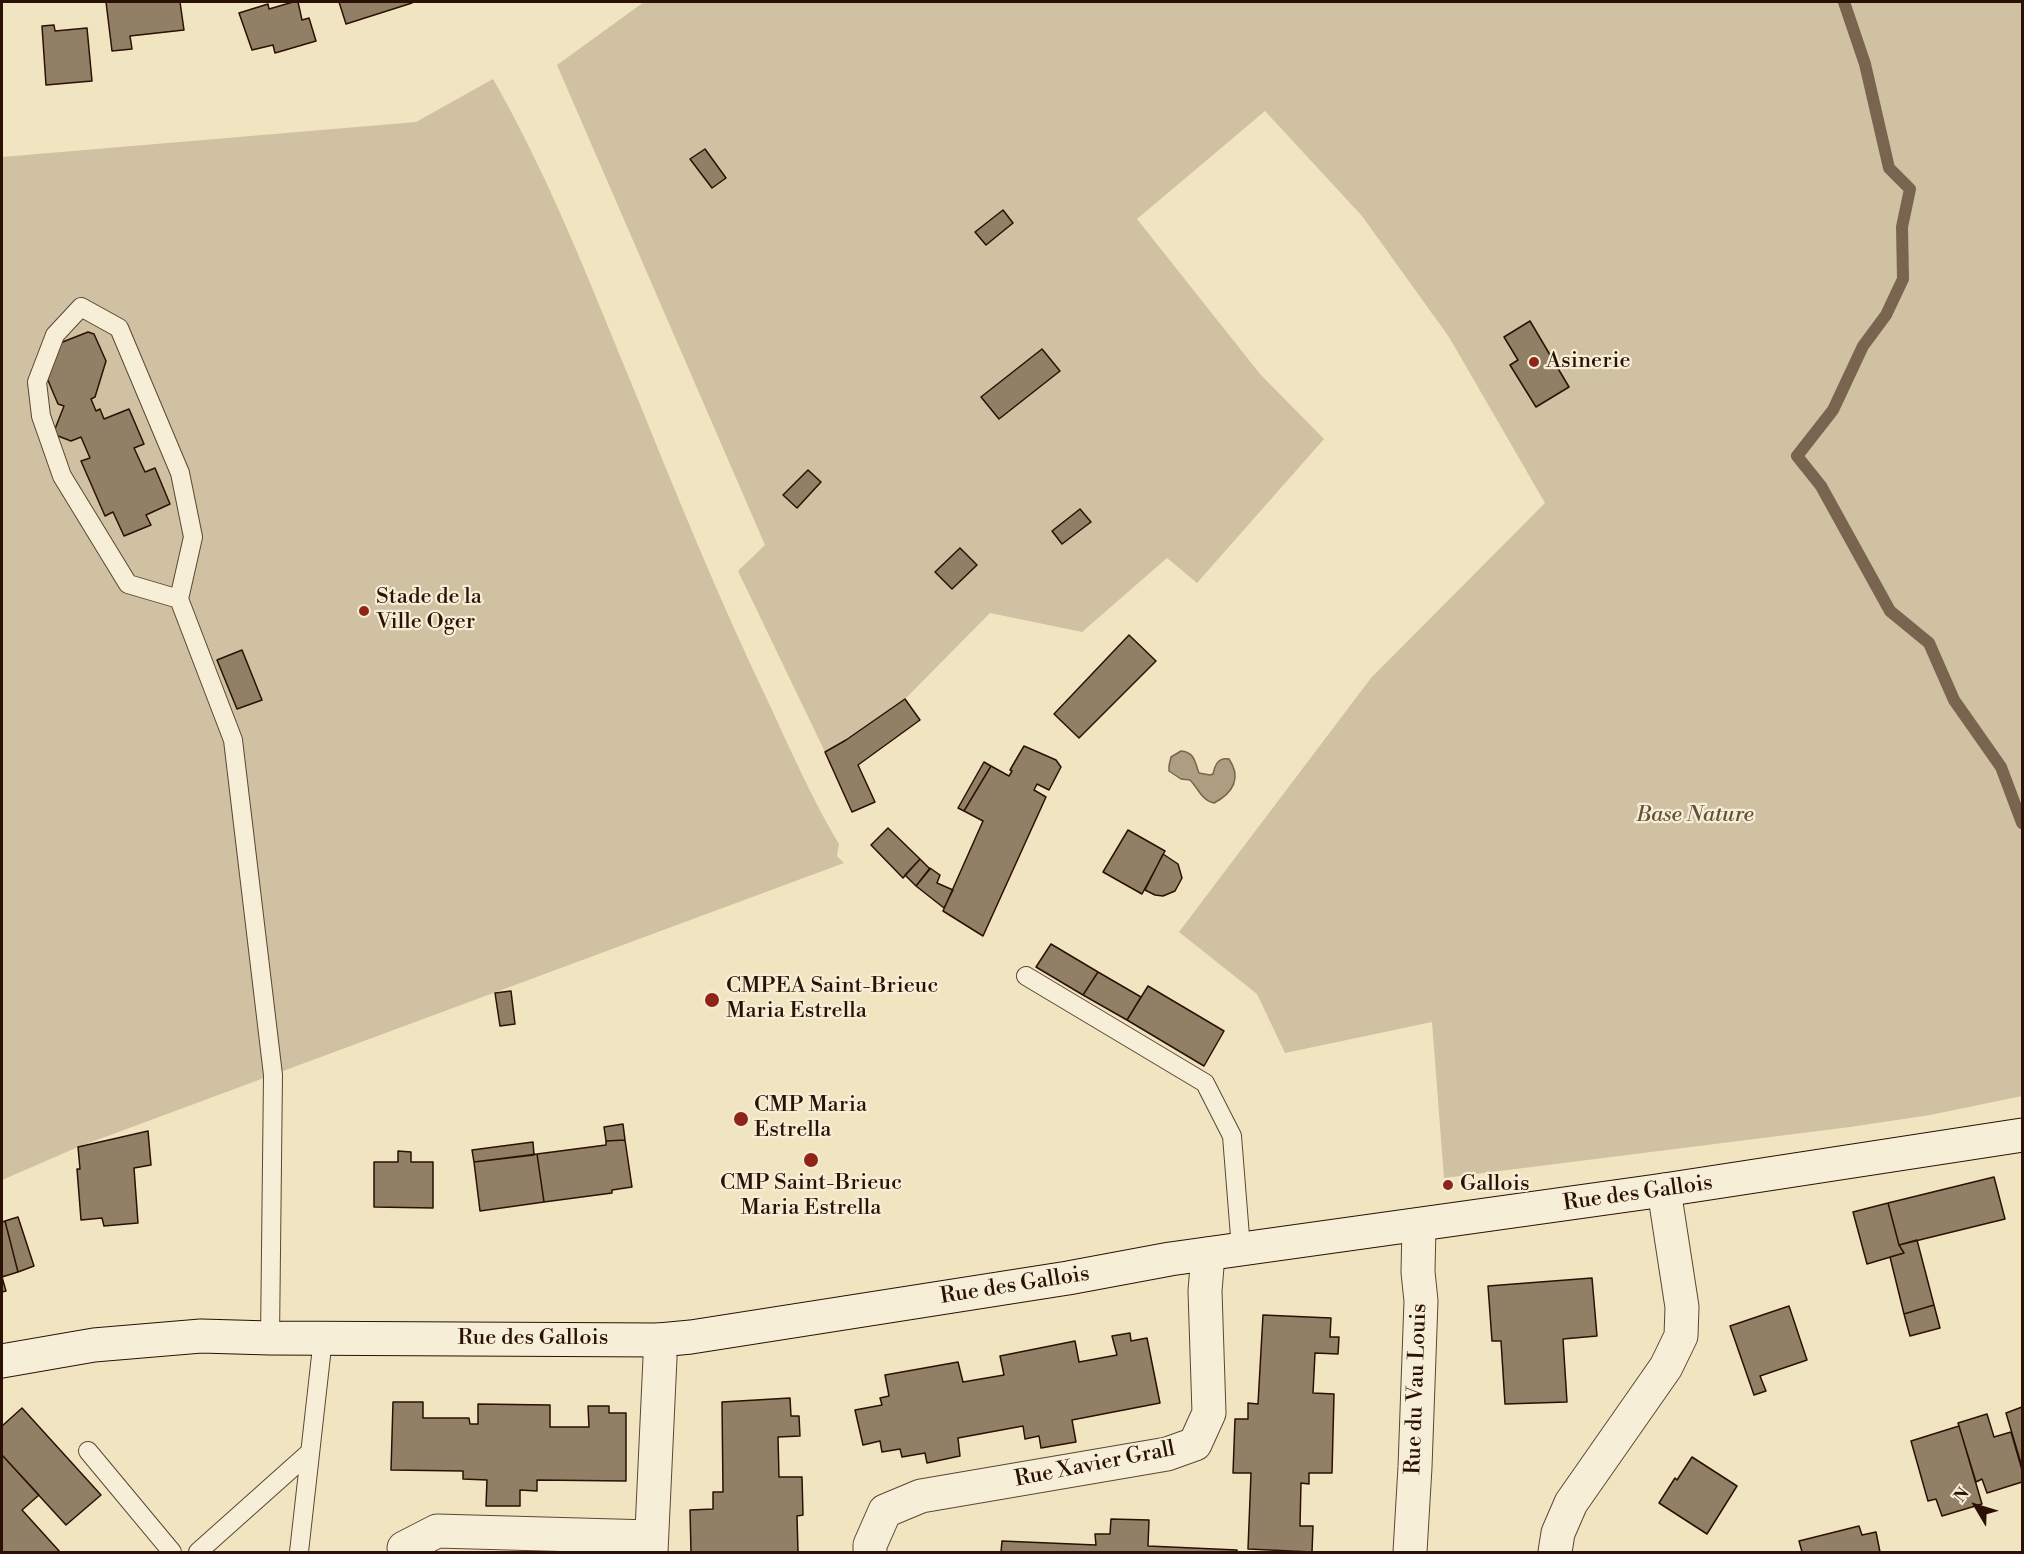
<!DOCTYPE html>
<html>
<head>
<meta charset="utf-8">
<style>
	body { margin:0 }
	#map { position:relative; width:2024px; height:1554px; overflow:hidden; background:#f1e5c1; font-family:"Libre Bodoni",serif }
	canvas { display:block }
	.frame { position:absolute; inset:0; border:3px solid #2a1104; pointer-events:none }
	.north { position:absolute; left:1946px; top:1476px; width:60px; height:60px; -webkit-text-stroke:4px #f6eed7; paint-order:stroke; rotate:308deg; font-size:16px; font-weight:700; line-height:24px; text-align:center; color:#2a1104 }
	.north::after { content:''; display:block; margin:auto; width:21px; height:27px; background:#2a1104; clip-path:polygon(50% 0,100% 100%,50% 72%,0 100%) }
</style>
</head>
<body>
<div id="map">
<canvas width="2024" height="1554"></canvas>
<div class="frame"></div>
<div class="north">N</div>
</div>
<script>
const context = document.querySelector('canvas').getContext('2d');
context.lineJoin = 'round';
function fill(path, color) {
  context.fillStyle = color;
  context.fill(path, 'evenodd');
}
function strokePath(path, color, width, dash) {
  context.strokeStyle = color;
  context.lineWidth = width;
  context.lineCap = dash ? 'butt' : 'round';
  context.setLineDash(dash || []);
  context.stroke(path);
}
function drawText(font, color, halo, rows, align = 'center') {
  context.font = font + ' "Libre Bodoni",serif';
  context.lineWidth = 4.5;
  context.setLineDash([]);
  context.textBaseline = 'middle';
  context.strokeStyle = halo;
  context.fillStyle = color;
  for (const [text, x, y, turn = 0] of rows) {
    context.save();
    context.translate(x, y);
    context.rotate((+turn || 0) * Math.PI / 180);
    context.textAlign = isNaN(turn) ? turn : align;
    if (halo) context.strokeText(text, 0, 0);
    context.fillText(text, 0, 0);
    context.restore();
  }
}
fill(new Path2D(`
	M 644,2 L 2022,2 L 2022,1096 L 1930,1115 L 1850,1127 L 1444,1178 L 1432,1022 L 1285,1053 L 1257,994 L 1179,932 L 1371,678 L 1545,503 L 1449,337 L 1362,216 L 1265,111 L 1137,219 L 1260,374 L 1324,439 L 1197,583 L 1167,558 L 1082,632 L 990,613 L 905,699 L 846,740 L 825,752 L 738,571 L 765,545 L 557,65 Z
	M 493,79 C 548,175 588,278 630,380 C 675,491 720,602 772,710 C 793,755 813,801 839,844 L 837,856 L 844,863 L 78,1147 L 2,1180 L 2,157 L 416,122 Z`), '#cfc1a1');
const water = new Path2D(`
	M 1181,751 C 1195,752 1195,763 1199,773 L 1210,775 L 1213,774 C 1215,765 1218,757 1229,759 C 1242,778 1233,793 1214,803 C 1202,801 1198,788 1190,780 L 1181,779 L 1169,771 L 1169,766 L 1171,757 Z`);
fill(water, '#ad9d81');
strokePath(water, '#79654f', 1.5);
strokePath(new Path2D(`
	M 1844,2 L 1865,64 L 1889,168 L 1910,189 L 1902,227 L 1903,279 L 1886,315 L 1863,346 L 1833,410 L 1797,456 L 1821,486 L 1890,611 L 1929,643 L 1954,700 L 2001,767 L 2022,823`), '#79654f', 12);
const building = new Path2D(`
	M 106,2 L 180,2 L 184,30 L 130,36 L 132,49 L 112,51 Z
	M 293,2 L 298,2 L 302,20 L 309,18 L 316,41 L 275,53 L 273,45 L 252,50 L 239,13 L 268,4 L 269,9 Z
	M 339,2 L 412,2 L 412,3 L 346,24 Z
	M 54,25 L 55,31 L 87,28 L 92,81 L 46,85 L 42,26 Z
	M 705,149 L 726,178 L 712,188 L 690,159 Z
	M 1003,210 L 1013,223 L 986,245 L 975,232 Z
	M 1530,321 L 1569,387 L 1536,407 L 1510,365 L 1518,360 L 1504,337 Z
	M 88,332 L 94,334 L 106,361 L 95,397 L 91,399 L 96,411 L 100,409 L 104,419 L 129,409 L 144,444 L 134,448 L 145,472 L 155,468 L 170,504 L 146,515 L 151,525 L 124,536 L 113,512 L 105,516 L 81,461 L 90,458 L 81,437 L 71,441 L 53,434 L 64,406 L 58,404 L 47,378 L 60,343 Z
	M 1042,349 L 1060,371 L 999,419 L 981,397 Z
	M 808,470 L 821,482 L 797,508 L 783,495 Z
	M 1080,509 L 1091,522 L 1062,544 L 1052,531 Z
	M 960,548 L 977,565 L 952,589 L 935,572 Z
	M 1129,635 L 1156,661 L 1079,738 L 1054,714 Z
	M 242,650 L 262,700 L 237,709 L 217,660 Z
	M 905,699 L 920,720 L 858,765 L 875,802 L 852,812 L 825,752 L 846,740 Z
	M 1024,746 L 1056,760 L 1061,767 L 1049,790 L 1037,784 L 1034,790 L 1046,797 L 983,936 L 943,911 L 983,821 L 964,811 L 991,766 L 1009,776 L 1012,771 L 1010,770 Z
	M 984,762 L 991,766 L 964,811 L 958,808 Z
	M 888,828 L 920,859 L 903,878 L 871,845 Z
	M 1128,830 L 1165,851 L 1142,894 L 1103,872 Z
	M 1163,854 L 1178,864 L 1182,878 L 1175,891 L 1163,896 L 1155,895 L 1145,890 Z
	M 920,859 L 930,869 L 916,886 L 905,875 Z
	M 930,868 L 940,875 L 937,883 L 953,890 L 944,908 L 916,886 Z
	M 1051,944 L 1098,972 L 1083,995 L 1036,967 Z
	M 1098,972 L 1141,997 L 1127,1020 L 1083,995 Z
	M 1148,986 L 1224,1031 L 1204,1066 L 1127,1020 Z
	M 511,991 L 515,1024 L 500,1026 L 495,993 Z
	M 623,1124 L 625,1140 L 606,1141 L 604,1127 Z
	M 148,1131 L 151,1165 L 134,1168 L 138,1223 L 104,1226 L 102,1218 L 81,1220 L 77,1169 L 80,1169 L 78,1147 Z
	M 625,1140 L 632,1187 L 612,1190 L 612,1193 L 544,1202 L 537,1154 L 606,1145 L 606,1141 Z
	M 533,1142 L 534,1155 L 474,1162 L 472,1150 Z
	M 398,1151 L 411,1152 L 411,1162 L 433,1162 L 433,1208 L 374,1207 L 374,1162 L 398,1162 Z
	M 537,1154 L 544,1202 L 480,1211 L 474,1162 Z
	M 1994,1177 L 2005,1219 L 1899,1245 L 1888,1203 Z
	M 1888,1203 L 1899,1245 L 1904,1253 L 1867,1264 L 1853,1212 Z
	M 18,1217 L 34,1266 L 18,1272 L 5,1221 Z
	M 5,1221 L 18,1272 L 2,1277 L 2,1222 Z
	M 1917,1240 L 1934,1305 L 1904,1314 L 1890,1257 L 1904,1253 L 1899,1245 Z
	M 2,1277 L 6,1291 L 2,1292 Z
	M 1592,1278 L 1597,1336 L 1563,1339 L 1567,1402 L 1505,1404 L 1501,1341 L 1492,1341 L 1488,1286 Z
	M 1934,1305 L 1940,1328 L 1910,1336 L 1904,1314 Z
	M 1789,1306 L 1807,1360 L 1760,1376 L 1766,1391 L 1754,1395 L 1730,1326 Z
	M 1263,1315 L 1331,1318 L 1330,1337 L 1339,1337 L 1338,1354 L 1315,1353 L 1313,1393 L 1334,1394 L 1332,1473 L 1309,1473 L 1309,1484 L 1301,1483 L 1300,1526 L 1313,1526 L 1312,1552 L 1248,1549 L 1251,1473 L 1233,1473 L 1235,1419 L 1248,1419 L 1248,1403 L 1258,1404 Z
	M 1130,1333 L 1131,1341 L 1147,1338 L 1160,1403 L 1072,1420 L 1076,1442 L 1041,1448 L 1039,1436 L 1025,1439 L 1023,1426 L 958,1438 L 960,1456 L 927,1463 L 925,1453 L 902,1457 L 900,1449 L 882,1452 L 880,1441 L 863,1445 L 855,1410 L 882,1405 L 880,1398 L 889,1396 L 885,1375 L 958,1362 L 963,1382 L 1004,1375 L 1000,1356 L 1075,1341 L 1079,1362 L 1117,1355 L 1112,1336 Z
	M 790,1398 L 791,1416 L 799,1416 L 800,1436 L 778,1437 L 779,1477 L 802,1477 L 803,1515 L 797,1516 L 798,1552 L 691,1552 L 690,1510 L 713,1509 L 713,1492 L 723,1492 L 722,1402 Z
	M 393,1402 L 423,1402 L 423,1418 L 469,1418 L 470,1424 L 478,1424 L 478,1404 L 550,1405 L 550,1427 L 589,1427 L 588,1406 L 609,1406 L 609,1413 L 626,1413 L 626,1481 L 537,1480 L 537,1491 L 520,1490 L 520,1506 L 486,1506 L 487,1480 L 463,1479 L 463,1471 L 391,1470 Z
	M 2022,1407 L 2022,1467 L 2006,1413 Z
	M 22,1408 L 101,1495 L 66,1525 L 2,1455 L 2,1426 Z
	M 1987,1414 L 1994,1437 L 2011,1432 L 2022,1470 L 2022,1482 L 1987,1493 L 1982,1479 L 1976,1482 L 1958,1423 Z
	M 1959,1426 L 1982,1504 L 1942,1516 L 1936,1499 L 1928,1501 L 1911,1441 Z
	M 2,1455 L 39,1495 L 22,1510 L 60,1552 L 2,1552 Z
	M 1692,1457 L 1737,1486 L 1707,1534 L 1659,1503 L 1675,1478 L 1677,1480 Z
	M 1111,1519 L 1149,1520 L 1148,1546 L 1237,1550 L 1237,1552 L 1001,1552 L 1002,1541 L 1096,1545 L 1095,1534 L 1110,1534 Z
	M 1859,1526 L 1862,1535 L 1876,1532 L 1880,1552 L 1802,1552 L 1799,1541 Z`);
fill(building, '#917f66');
strokePath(building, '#2a1104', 1.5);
const service = new Path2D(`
	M 179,599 L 128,584 L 62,476 L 41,416 L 37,382 L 55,335 L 81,307 L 119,328 L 180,473 L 193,537 L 179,599 L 233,740 L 273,1075 L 270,1338
	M 1026,976 L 1205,1083 L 1232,1136 L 1241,1249
	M 88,1451 L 172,1552
	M 198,1552 L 310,1452
	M 299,1552 L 323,1338`);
const minor = new Path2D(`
	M 404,1548 L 437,1531 L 651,1537
	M 651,1552 L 660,1358 L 659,1340
	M 870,1552 L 870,1545 L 885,1511 L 921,1496 L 1167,1454 L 1195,1444 L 1209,1413 L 1205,1291 L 1208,1254
	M 1555,1552 L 1558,1533 L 1571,1503 L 1666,1367 L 1681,1336 L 1682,1307 L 1664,1190`);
const tertiary = new Path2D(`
	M 1410,1552 L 1415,1467 L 1421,1301 L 1418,1272 L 1419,1225`);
const secondary = new Path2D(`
	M 2,1361 L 94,1345 L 201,1336 L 270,1338 L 659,1340 L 691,1337 L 1068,1278 L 1170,1259 L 1664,1190 L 2022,1135`);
strokePath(service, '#5c4633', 20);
strokePath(minor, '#5c4633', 35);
strokePath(tertiary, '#5c4633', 35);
strokePath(secondary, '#2a1104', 35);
strokePath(service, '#f6eed7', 18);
strokePath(minor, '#f6eed7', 33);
strokePath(tertiary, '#f6eed7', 33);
strokePath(secondary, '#f6eed7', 33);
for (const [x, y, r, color] of [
	[1534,362,6,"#8f2418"],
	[364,611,6,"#8f2418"],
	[712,1000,8,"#8f2418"],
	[741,1119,8,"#8f2418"],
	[811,1160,8,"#8f2418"],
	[1448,1185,6,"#8f2418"]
]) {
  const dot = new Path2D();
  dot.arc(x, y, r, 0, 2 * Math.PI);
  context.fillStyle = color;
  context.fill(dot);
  strokePath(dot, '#f6eed7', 2);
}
drawText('22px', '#2a1104', '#f6eed7', [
	["Asinerie",1546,362],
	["Stade de la",376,598],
	["Ville Oger",376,623],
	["CMPEA Saint-Brieuc",726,987],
	["Maria Estrella",726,1012],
	["CMP Maria",754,1106],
	["Estrella",754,1131],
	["CMP Saint-Brieuc",811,1184,"center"],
	["Maria Estrella",811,1209,"center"],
	["Gallois",1460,1185]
], 'left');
drawText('italic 22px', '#644f3b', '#f6eed7', [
	["Base Nature",1695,816]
]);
drawText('22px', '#2a1104', '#f6eed7', [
	["Rue des Gallois",1638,1194,-8],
	["Rue des Gallois",1015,1286,-9],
	["Rue des Gallois",533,1339],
	["Rue du Vau Louis",1417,1389,-88],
	["Rue Xavier Grall",1095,1465,-11]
]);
</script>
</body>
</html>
